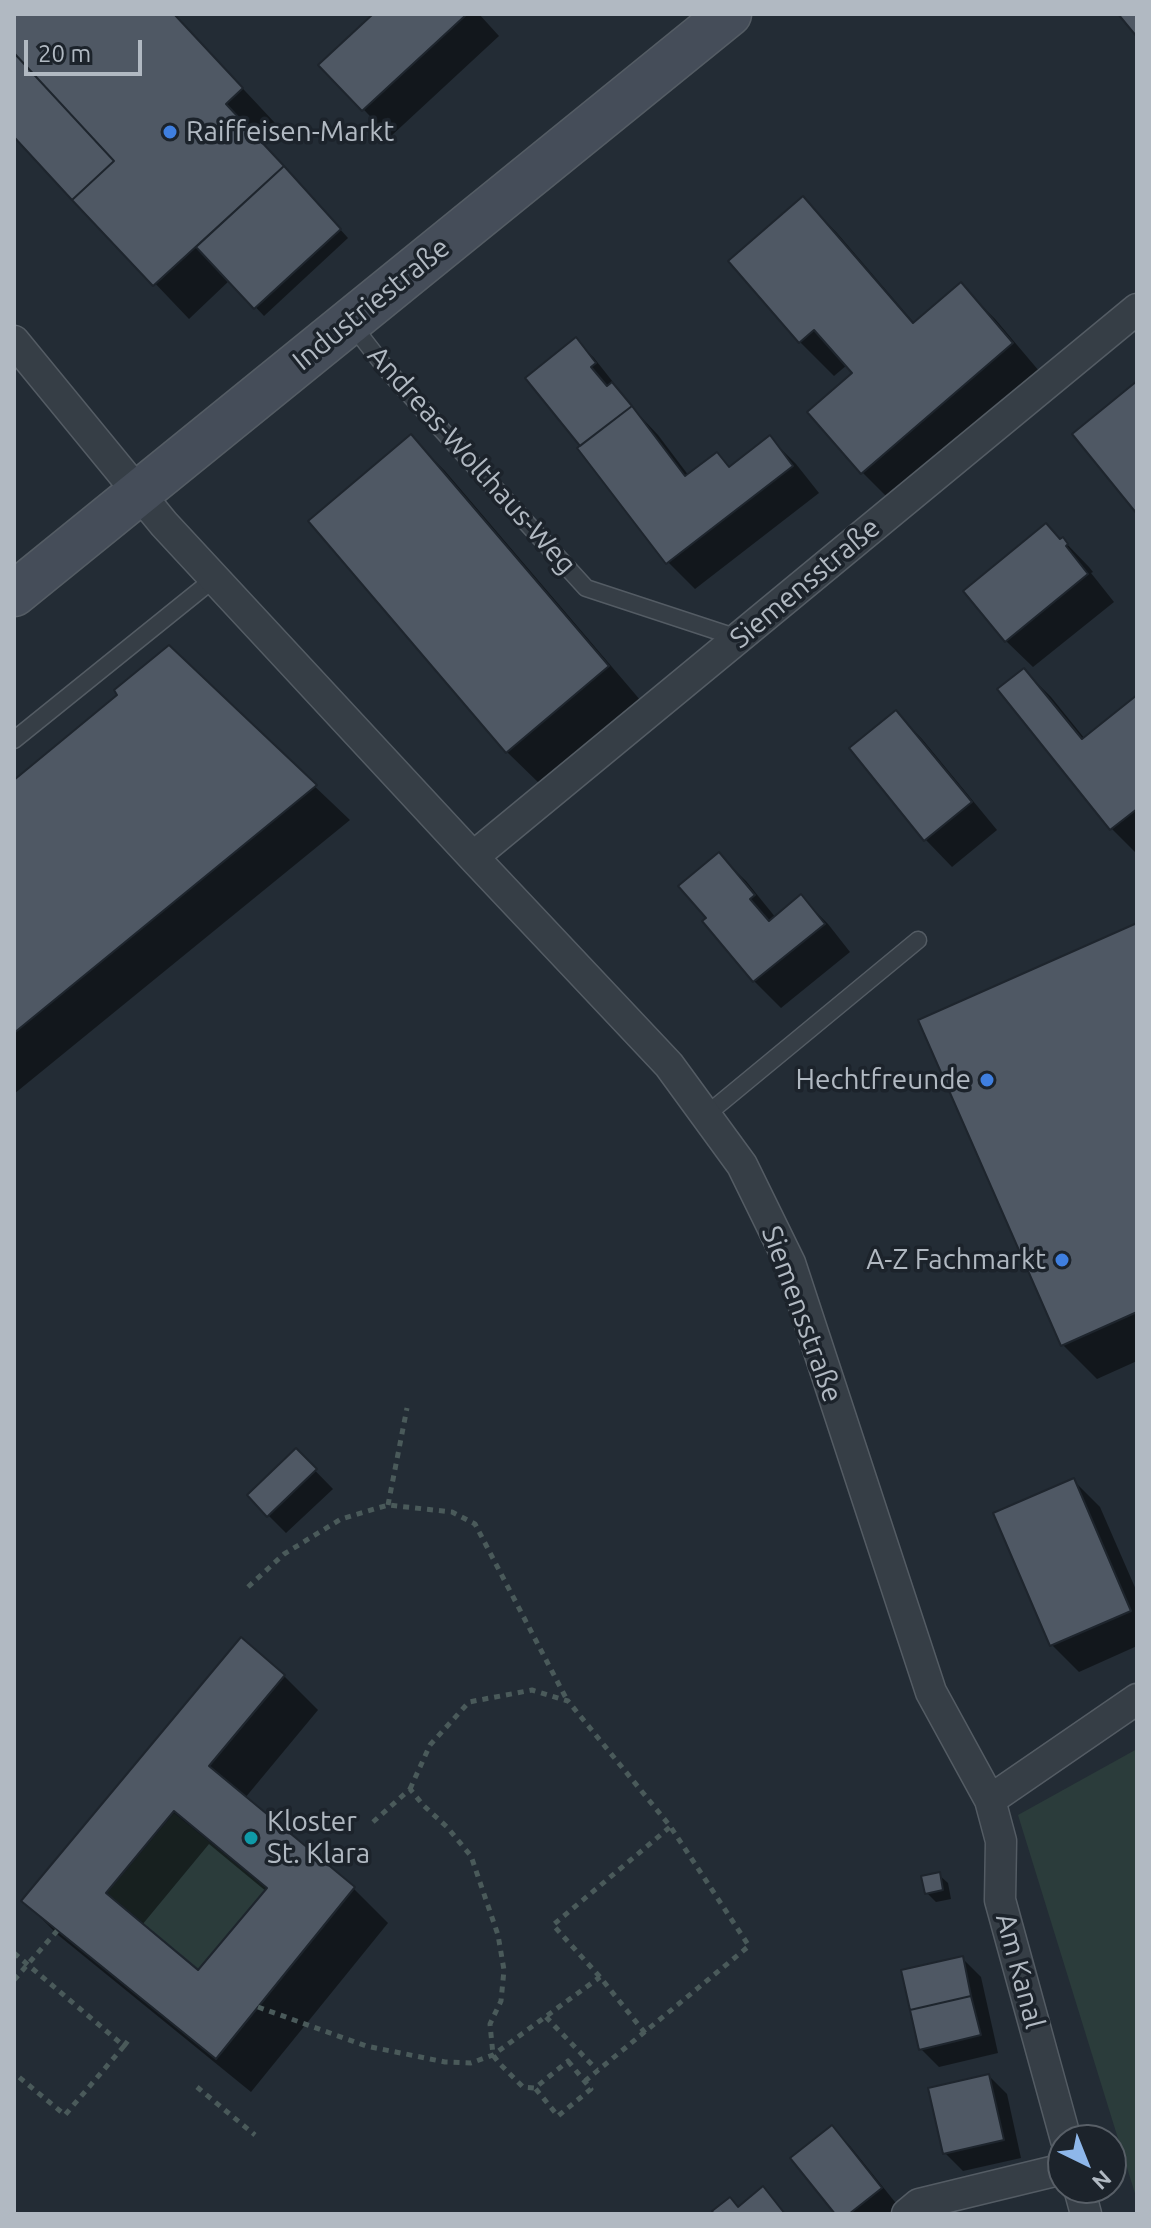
<!DOCTYPE html>
<html>
<head>
<meta charset="utf-8">
<style>
	body { margin:0 }
	#map { position:relative; width:1151px; height:2228px; overflow:hidden; background:#232c35; font-family:Ubuntu,sans-serif }
	canvas { display:block }
	.frame { position:absolute; inset:0; border:16px solid #b1b9c2; pointer-events:none }
	.north { position:absolute; left:1047px; top:2124px; width:80px; height:80px; box-sizing:border-box; background:#1c232b; border:2px solid #585f67; border-radius:50%; rotate:137deg; font-size:22px; font-weight:700; line-height:32px; text-align:center; color:#b1b9c2 }
	.north::after { content:''; display:block; margin:auto; width:28px; height:36px; background:#8eb7ea; clip-path:polygon(50% 0,100% 100%,50% 72%,0 100%) }
	.scale { position:absolute; left:24px; top:40px; width:118px; height:36px; box-sizing:border-box; border:4px solid #b1b9c2; border-top:0; padding-left:10px; font-size:24px; line-height:28px; white-space:nowrap; color:#b1b9c2; -webkit-text-stroke:6px #1c232b; paint-order:stroke }
</style>
</head>
<body>
<div id="map">
<canvas width="1151" height="2228"></canvas>
<div class="frame"></div>
<div class="north">N</div>
<div class="scale">20 m</div>
</div>
<script>
const context = document.querySelector('canvas').getContext('2d');
context.lineJoin = 'round';
function fill(path, color) {
  context.fillStyle = color;
  context.fill(path, 'evenodd');
}
function strokePath(path, color, width, dash) {
  context.strokeStyle = color;
  context.lineWidth = width;
  context.lineCap = dash ? 'butt' : 'round';
  context.setLineDash(dash || []);
  context.stroke(path);
}
function drawText(font, color, halo, rows, align = 'center') {
  context.font = font + ' Ubuntu,sans-serif';
  context.lineWidth = 7;
  context.setLineDash([]);
  context.textBaseline = 'middle';
  context.strokeStyle = halo;
  context.fillStyle = color;
  for (const [text, x, y, turn = 0] of rows) {
    context.save();
    context.translate(x, y);
    context.rotate((+turn || 0) * Math.PI / 180);
    context.textAlign = isNaN(turn) ? turn : align;
    if (halo) context.strokeText(text, 0, 0);
    context.fillText(text, 0, 0);
    context.restore();
  }
}
fill(new Path2D(`
	M 1137,1749 L 1137,2200 L 1018,1815 Z
	M 174,1813 L 266,1888 L 199,1969 L 107,1893 Z`), '#2b3c3b');
fill(new Path2D(`
	M 14,14 L 173,14 L 275,123 L 259,139 L 348,238 L 264,316 L 230,280 L 189,319 L 14,135 Z
	M 376,14 L 479,14 L 499,36 L 390,137 L 321,65 Z
	M 803,198 L 837,233 L 915,324 L 961,285 L 995,319 L 1045,378 L 896,506 L 862,472 L 854,373 L 847,365 L 834,376 L 800,342 Z
	M 576,340 L 594,358 L 613,382 L 610,384 L 658,435 L 689,476 L 717,454 L 731,468 L 770,438 L 796,464 L 819,493 L 695,589 L 668,562 L 583,446 Z
	M 411,437 L 445,471 L 641,701 L 542,786 L 507,752 L 311,521 Z
	M 1063,540 L 1089,567 L 1093,572 L 1091,573 L 1114,602 L 1033,667 L 1006,641 Z
	M 169,648 L 350,820 L 14,1094 L 14,782 L 120,695 Z
	M 1024,670 L 1051,697 L 1085,739 L 1137,697 L 1137,854 L 1112,829 L 1000,689 Z
	M 896,712 L 922,739 L 997,830 L 952,867 L 926,840 L 851,749 Z
	M 719,855 L 746,881 L 776,918 L 801,897 L 828,924 L 850,952 L 781,1008 L 754,981 L 705,922 L 708,918 Z
	M 1137,925 L 1137,1361 L 1097,1379 L 1063,1345 Z
	M 296,1451 L 333,1489 L 286,1533 L 249,1496 Z
	M 1073,1480 L 1100,1507 L 1137,1592 L 1137,1646 L 1079,1672 L 1052,1645 Z
	M 284,1676 L 318,1710 L 245,1798 L 354,1889 L 388,1923 L 251,2092 L 58,1935 L 24,1901 ZM 209,1844 L 267,1892 L 199,1973 L 142,1925 Z
	M 939,1875 L 948,1883 L 951,1899 L 936,1902 L 927,1893 Z
	M 962,1958 L 981,1977 L 998,2053 L 939,2067 L 921,2049 Z
	M 989,2076 L 1007,2094 L 1021,2158 L 963,2171 L 945,2153 Z
	M 831,2128 L 850,2146 L 899,2207 L 890,2214 L 837,2214 Z`), '#0007');
const building = new Path2D(`
	M 14,14 L 174,14 L 243,88 L 226,104 L 284,166 L 153,286 L 72,200 L 114,161 L 14,53 Z
	M 373,14 L 467,14 L 362,111 L 318,65 Z
	M 1118,14 L 1137,14 L 1137,37 Z
	M 14,53 L 114,161 L 72,200 L 14,137 Z
	M 284,166 L 341,229 L 254,309 L 196,247 Z
	M 803,196 L 913,323 L 961,282 L 1013,343 L 861,474 L 807,412 L 852,373 L 814,330 L 799,343 L 728,261 Z
	M 576,337 L 596,363 L 591,367 L 607,386 L 612,382 L 632,406 L 580,446 L 525,378 Z
	M 1137,381 L 1137,514 L 1072,434 Z
	M 632,406 L 685,476 L 717,452 L 729,467 L 770,435 L 793,466 L 666,564 L 577,448 Z
	M 411,434 L 609,666 L 506,753 L 308,521 Z
	M 1046,523 L 1060,539 L 1063,537 L 1068,544 L 1066,546 L 1088,574 L 1005,642 L 963,591 Z
	M 169,645 L 317,785 L 14,1033 L 14,780 L 117,695 L 114,690 Z
	M 1024,668 L 1082,739 L 1137,695 L 1137,809 L 1110,830 L 997,689 Z
	M 896,710 L 972,802 L 924,841 L 849,748 Z
	M 719,852 L 755,895 L 750,899 L 769,921 L 801,894 L 825,924 L 753,982 L 702,921 L 706,918 L 678,886 Z
	M 1137,923 L 1137,1312 L 1061,1346 L 918,1020 Z
	M 296,1448 L 317,1469 L 267,1517 L 247,1495 Z
	M 1074,1478 L 1131,1611 L 1050,1646 L 993,1513 Z
	M 241,1637 L 285,1675 L 209,1766 L 355,1887 L 216,2059 L 21,1901 ZM 174,1811 L 267,1888 L 198,1970 L 106,1893 Z
	M 940,1872 L 943,1890 L 925,1894 L 921,1876 Z
	M 963,1956 L 971,1996 L 910,2010 L 901,1970 Z
	M 971,1996 L 981,2035 L 919,2050 L 910,2010 Z
	M 989,2074 L 1004,2140 L 943,2154 L 928,2088 Z
	M 832,2125 L 882,2188 L 849,2214 L 835,2214 L 790,2158 Z
	M 763,2186 L 785,2214 L 714,2214 L 712,2211 L 730,2197 L 738,2207 Z`);
fill(building, '#4f5864');
strokePath(building, '#1e252d', 2);
const lane = new Path2D(`
	M 350,322 L 388,371 L 586,588 L 738,638
	M 14,740 L 215,578
	M 706,1115 L 918,940`);
const street = new Path2D(`
	M 14,341 L 164,524 L 473,857 L 669,1065 L 742,1165 L 790,1263 L 931,1692 L 990,1800 L 1001,1841 L 1000,1900 L 1066,2140
	M 473,857 L 1137,309
	M 990,1800 L 1137,1699
	M 1079,2188 L 1086,2214
	M 907,2214 L 919,2204 L 1063,2169`);
const secondary = new Path2D(`
	M 14,594 L 729,14`);
strokePath(lane, '#545c64', 19);
strokePath(street, '#545c64', 33);
strokePath(secondary, '#545c64', 47);
strokePath(new Path2D(`
	M 388,1505 L 407,1408
	M 248,1587 L 284,1554 L 341,1519 L 388,1505 L 452,1512 L 475,1524 L 567,1700
	M 410,1789 L 430,1745 L 469,1702 L 532,1690 L 568,1701 L 670,1826 L 749,1946 L 585,2081
	M 373,1822 L 410,1789 L 423,1805 L 447,1827 L 471,1856 L 498,1935 L 504,1970 L 501,2001 L 490,2024 L 493,2055 L 499,2063 L 523,2087 L 535,2088
	M 14,1953 L 124,2046 L 65,2115 L 14,2073
	M 14,1980 L 57,1931
	M 258,2007 L 366,2046 L 445,2062 L 471,2063 L 493,2055 L 600,1977
	M 546,2017 L 597,2070
	M 645,2033 L 600,1977 L 553,1925 L 670,1827
	M 124,2046 L 130,2038
	M 568,2061 L 591,2089 L 558,2116 L 535,2088 Z
	M 197,2087 L 255,2135`), '#4a5a5a', 5, [6, 6]);
strokePath(lane, '#363e46', 16);
strokePath(street, '#363e46', 30);
strokePath(secondary, '#454d59', 44);
for (const [x, y, r, color] of [
	[170,132,8,"#3f7fe0"],
	[987,1080,8,"#3f7fe0"],
	[1062,1260,8,"#3f7fe0"],
	[251,1838,8,"#0f9aa8"]
]) {
  const dot = new Path2D();
  dot.arc(x, y, r, 0, 2 * Math.PI);
  context.fillStyle = color;
  context.fill(dot);
  strokePath(dot, '#1c232b', 3);
}
drawText('28px', '#b1b9c2', '#1c232b', [
	["Raiffeisen-Markt",186,132],
	["Hechtfreunde",971,1080,"right"],
	["A-Z Fachmarkt",1046,1260,"right"],
	["Kloster",267,1822],
	["St. Klara",267,1854]
], 'left');
drawText('28px', '#b1b9c2', '#1c232b', [
	["Industriestraße",371,304,-39],
	["Andreas-Wolthaus-Weg",472,460,48],
	["Siemensstraße",805,583,-40],
	["Siemensstraße",802,1314,70],
	["Am Kanal",1020,1971,75]
]);
</script>
</body>
</html>
